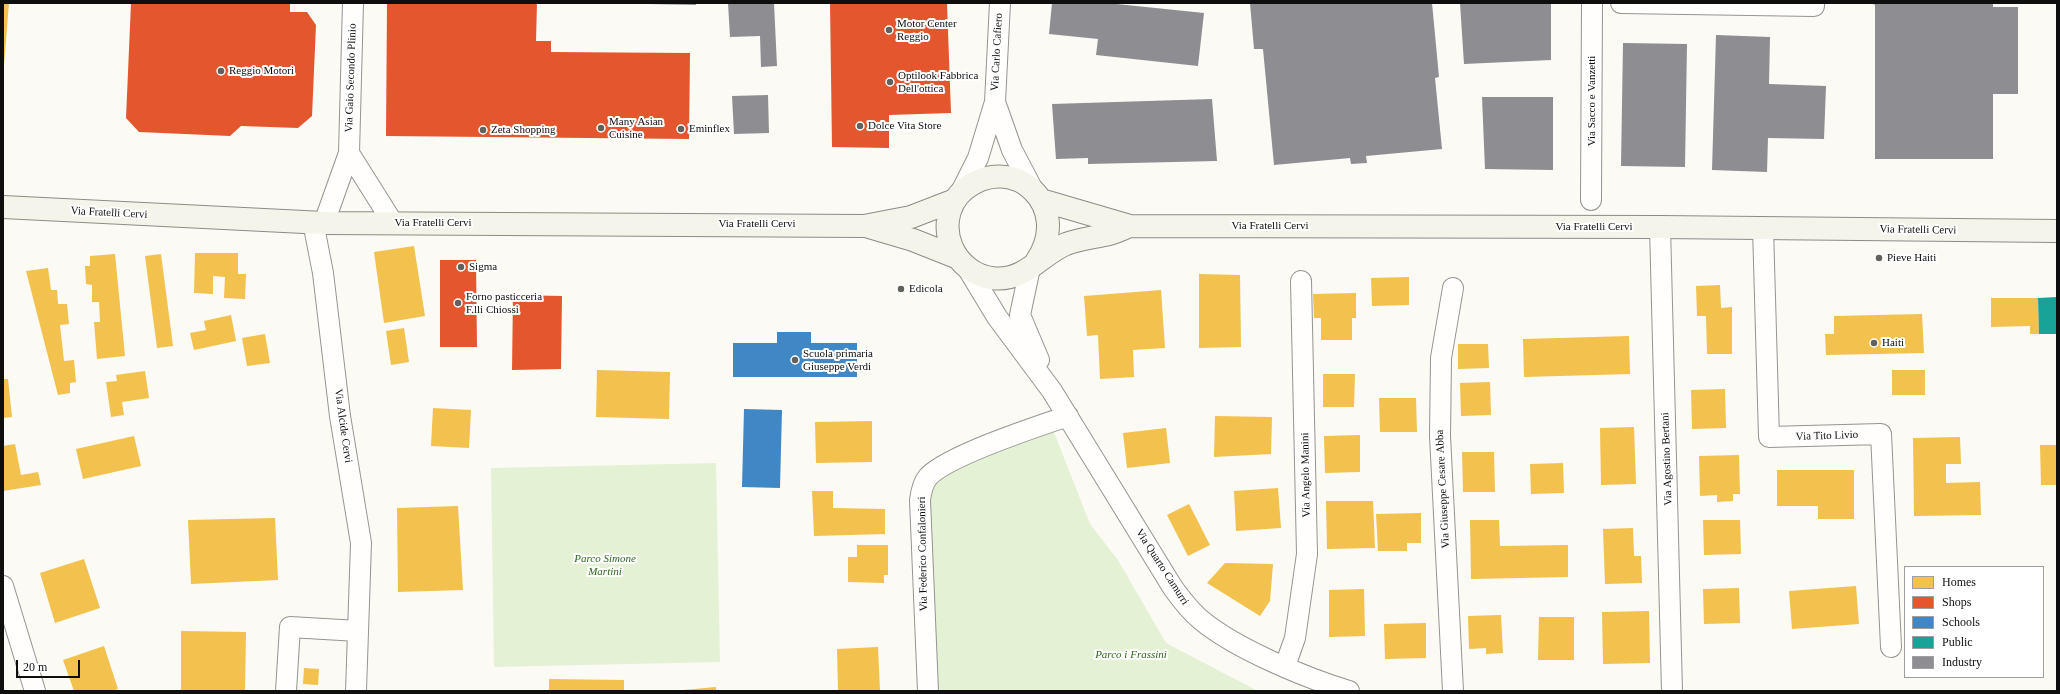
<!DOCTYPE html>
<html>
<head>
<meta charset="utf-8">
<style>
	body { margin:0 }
	#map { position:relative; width:2060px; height:694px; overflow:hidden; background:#fcfaf4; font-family:"Times New Roman",serif }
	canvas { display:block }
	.frame { position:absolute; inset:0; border:4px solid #0e0e0e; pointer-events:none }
	.legend { position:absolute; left:1904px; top:566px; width:140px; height:112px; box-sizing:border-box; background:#fff; border:1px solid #9f9f9f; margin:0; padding:5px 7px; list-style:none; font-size:12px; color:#0e0e0e }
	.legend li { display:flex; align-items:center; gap:8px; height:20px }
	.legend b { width:20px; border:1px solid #9f9f9f }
	.scale { position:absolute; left:16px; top:660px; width:64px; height:18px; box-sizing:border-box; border:2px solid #0e0e0e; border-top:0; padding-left:5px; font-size:12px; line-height:14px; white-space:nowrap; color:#0e0e0e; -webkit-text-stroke:3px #fff; paint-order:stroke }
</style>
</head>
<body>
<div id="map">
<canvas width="2060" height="694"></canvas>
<div class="frame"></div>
<ul class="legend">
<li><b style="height:11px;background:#f2c14e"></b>Homes</li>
<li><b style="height:11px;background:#e4572e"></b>Shops</li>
<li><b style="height:11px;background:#3f88c5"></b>Schools</li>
<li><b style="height:11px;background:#17a398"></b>Public</li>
<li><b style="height:11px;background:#8d8d92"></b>Industry</li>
</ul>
<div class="scale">20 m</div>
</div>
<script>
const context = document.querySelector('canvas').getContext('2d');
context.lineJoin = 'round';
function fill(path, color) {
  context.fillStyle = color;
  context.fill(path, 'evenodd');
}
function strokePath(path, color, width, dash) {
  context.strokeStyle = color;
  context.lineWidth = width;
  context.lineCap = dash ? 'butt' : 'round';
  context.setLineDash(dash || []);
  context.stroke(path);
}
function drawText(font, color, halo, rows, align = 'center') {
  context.font = font + ' "Times New Roman",serif';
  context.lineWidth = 4;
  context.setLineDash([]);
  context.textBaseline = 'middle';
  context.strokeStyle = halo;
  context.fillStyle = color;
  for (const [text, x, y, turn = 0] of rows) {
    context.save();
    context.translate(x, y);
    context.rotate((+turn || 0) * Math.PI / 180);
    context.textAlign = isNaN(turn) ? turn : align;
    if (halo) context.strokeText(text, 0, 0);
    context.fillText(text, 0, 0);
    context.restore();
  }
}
fill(new Path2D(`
	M 1050,422 L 1090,524 L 1118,560 L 1166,643 L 1258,691 L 928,691 L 920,527 L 934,471 Z
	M 716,463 L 720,662 L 494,667 L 491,468 Z`), '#e5f1d4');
fill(new Path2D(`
	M 3,3 L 9,3 L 4,65 L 3,65 Z
	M 414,246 L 425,316 L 384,323 L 374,252 Z
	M 195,253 L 238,253 L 238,274 L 246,274 L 245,299 L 224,298 L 225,277 L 213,276 L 213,294 L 194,293 Z
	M 115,254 L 125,356 L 97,359 L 94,322 L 100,322 L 99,302 L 92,302 L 92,285 L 86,284 L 85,266 L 90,266 L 90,256 Z
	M 161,254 L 173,346 L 157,348 L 145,256 Z
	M 48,268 L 51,290 L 57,290 L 58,304 L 67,304 L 69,324 L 60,325 L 64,361 L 74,360 L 76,382 L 70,383 L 70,393 L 58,395 L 26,271 Z
	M 1199,274 L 1240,275 L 1241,347 L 1199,348 Z
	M 1409,277 L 1409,305 L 1372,306 L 1371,278 Z
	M 1720,285 L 1721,308 L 1732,307 L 1732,354 L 1707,354 L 1706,316 L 1697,316 L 1696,286 Z
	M 1161,290 L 1165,348 L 1133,350 L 1134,377 L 1100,379 L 1098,335 L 1087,336 L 1084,296 Z
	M 1356,293 L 1356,318 L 1352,318 L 1352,340 L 1321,340 L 1321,318 L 1314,318 L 1313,294 Z
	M 1991,298 L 2038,298 L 2039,334 L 2030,334 L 2030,326 L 1991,327 Z
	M 1922,314 L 1924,353 L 1826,355 L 1825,334 L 1834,334 L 1834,316 Z
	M 231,315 L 236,341 L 194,350 L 190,333 L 206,330 L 204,321 Z
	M 404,328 L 409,362 L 391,365 L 386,331 Z
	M 265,334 L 270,363 L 247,366 L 242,338 Z
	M 1629,336 L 1630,374 L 1524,377 L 1523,339 Z
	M 1458,344 L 1488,344 L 1489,368 L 1458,369 Z
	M 597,370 L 670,372 L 669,419 L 596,417 Z
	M 1892,370 L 1925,370 L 1925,395 L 1892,395 Z
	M 145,371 L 149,398 L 122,402 L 124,415 L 111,417 L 106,382 L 117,381 L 116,375 Z
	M 1323,374 L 1355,374 L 1354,407 L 1323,407 Z
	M 3,379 L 8,379 L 12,417 L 3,418 Z
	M 1490,382 L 1491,415 L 1461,416 L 1460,383 Z
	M 1725,389 L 1726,428 L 1692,429 L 1691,390 Z
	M 1379,398 L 1416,398 L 1417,432 L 1380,432 Z
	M 433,408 L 471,410 L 469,448 L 431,446 Z
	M 1215,416 L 1272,417 L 1271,454 L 1214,457 Z
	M 872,421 L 872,462 L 816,463 L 815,422 Z
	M 1634,427 L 1636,484 L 1601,485 L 1600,428 Z
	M 1166,428 L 1170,463 L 1127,468 L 1123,433 Z
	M 1360,435 L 1360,472 L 1325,473 L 1324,436 Z
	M 134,436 L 141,466 L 83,479 L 76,449 Z
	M 1960,437 L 1961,464 L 1946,464 L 1946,483 L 1980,482 L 1981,515 L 1914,516 L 1913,438 Z
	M 15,444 L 21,475 L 38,472 L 41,485 L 3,491 L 3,446 Z
	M 2040,445 L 2057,445 L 2057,485 L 2041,485 Z
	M 1462,452 L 1494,452 L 1495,492 L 1463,492 Z
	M 1739,455 L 1740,494 L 1733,494 L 1733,501 L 1717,502 L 1717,495 L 1700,496 L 1699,456 Z
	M 1563,463 L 1564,493 L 1531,494 L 1530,464 Z
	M 1777,470 L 1854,470 L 1854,519 L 1818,519 L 1818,506 L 1777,506 Z
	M 1278,488 L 1281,528 L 1236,531 L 1234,491 Z
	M 812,491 L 833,491 L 833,508 L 885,509 L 885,534 L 814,536 Z
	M 1326,501 L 1373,501 L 1375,548 L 1327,549 Z
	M 1189,504 L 1210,545 L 1188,556 L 1167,515 Z
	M 458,506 L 463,590 L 398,592 L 397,508 Z
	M 1421,513 L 1421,543 L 1407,543 L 1407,551 L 1378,551 L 1376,514 Z
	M 275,518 L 278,580 L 191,584 L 188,520 Z
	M 1470,520 L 1499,520 L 1500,546 L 1568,545 L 1568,577 L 1471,579 Z
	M 1703,520 L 1740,520 L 1741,554 L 1704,555 Z
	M 1633,528 L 1634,556 L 1641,556 L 1642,583 L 1605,584 L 1603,529 Z
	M 857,545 L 888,545 L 888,575 L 884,575 L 884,583 L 848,582 L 848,557 L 857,557 Z
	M 84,559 L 100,608 L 55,623 L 40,573 Z
	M 1225,563 L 1273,564 L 1270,601 L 1260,616 L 1207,583 Z
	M 1856,586 L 1859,624 L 1792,629 L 1789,591 Z
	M 1739,588 L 1740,623 L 1704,624 L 1703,589 Z
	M 1364,589 L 1365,636 L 1329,637 L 1329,590 Z
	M 1649,611 L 1650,663 L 1603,664 L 1602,612 Z
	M 1501,615 L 1503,653 L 1486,654 L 1486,648 L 1469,649 L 1468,616 Z
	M 1539,617 L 1574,617 L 1574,660 L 1538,660 Z
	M 1426,623 L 1426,658 L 1385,659 L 1384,624 Z
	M 181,631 L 246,632 L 245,691 L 181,691 Z
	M 104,646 L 118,689 L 112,691 L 74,691 L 63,660 Z
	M 878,647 L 880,691 L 838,691 L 837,649 Z
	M 304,668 L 319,669 L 318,685 L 303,684 Z
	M 549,679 L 624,680 L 624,691 L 549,691 Z
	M 716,687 L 716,691 L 683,691 L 683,690 Z`), '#f2c14e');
fill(new Path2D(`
	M 131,3 L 290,3 L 290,12 L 307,12 L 316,25 L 312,116 L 298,128 L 241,126 L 230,136 L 139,132 L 126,118 Z
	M 387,3 L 537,3 L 536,41 L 551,41 L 551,52 L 690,53 L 689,139 L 386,136 Z
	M 830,3 L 947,3 L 951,113 L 889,115 L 889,148 L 832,147 Z
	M 440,260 L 476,260 L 477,347 L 440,347 Z
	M 513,295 L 562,296 L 561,369 L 512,370 Z`), '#e4572e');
fill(new Path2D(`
	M 777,332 L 811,332 L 811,343 L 857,343 L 857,377 L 733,377 L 733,343 L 777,343 Z
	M 744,409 L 782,410 L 780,488 L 742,487 Z`), '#3f88c5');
fill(new Path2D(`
	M 2057,297 L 2057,334 L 2039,334 L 2038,298 Z`), '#17a398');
fill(new Path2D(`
	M 647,3 L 696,3 L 696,5 L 647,4 Z
	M 728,3 L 774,3 L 777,66 L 761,67 L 760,36 L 730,37 Z
	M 1052,3 L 1107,3 L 1204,13 L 1198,66 L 1096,55 L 1098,39 L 1049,34 Z
	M 1250,3 L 1432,3 L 1439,77 L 1435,78 L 1442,149 L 1366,156 L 1367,163 L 1351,164 L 1350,158 L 1274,165 L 1263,49 L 1254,49 Z
	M 1460,3 L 1551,3 L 1551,60 L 1464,64 Z
	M 1872,3 L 1993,3 L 1993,7 L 2018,7 L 2018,94 L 1993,94 L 1993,159 L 1875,159 L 1875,5 Z
	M 1716,35 L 1770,37 L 1769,84 L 1826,86 L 1824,139 L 1768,138 L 1767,172 L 1712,170 Z
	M 1623,43 L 1687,44 L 1685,167 L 1621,166 Z
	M 768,95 L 769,133 L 734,134 L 732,96 Z
	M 1482,97 L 1553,97 L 1553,170 L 1485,169 Z
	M 1212,99 L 1217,161 L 1088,164 L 1088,158 L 1056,159 L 1052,104 Z`), '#8d8d92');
const minor = new Path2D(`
	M 1621,3 L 1814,6 L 1814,3
	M 995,102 L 1012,150 L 1033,190
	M 349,153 L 393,223
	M 961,192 L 978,158 L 995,102 L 1000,3
	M 1591,200 L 1592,3
	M 313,222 L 323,273 L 340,416 L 361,543 L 356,691
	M 324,223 L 349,153 L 353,3
	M 1660,227 L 1672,691
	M 1763,228 L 1769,437 L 1881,434 L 1891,647
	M 1030,268 L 1020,315 L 1039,360
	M 968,269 L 997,317 L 1052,391 L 1173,588 C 1181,599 1190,611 1201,620 C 1236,649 1306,678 1349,691
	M 1453,288 L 1441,358 L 1440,436 L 1453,691
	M 3,586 L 35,691
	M 1285,666 L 1295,638 L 1307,554 L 1301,281
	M 286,691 L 290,627 L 358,631
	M 928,691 L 920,500 C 921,492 923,483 928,477 C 947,456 1038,426 1068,416`);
const secondary = new Path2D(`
	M 1041,200 L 1130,226 L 1660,227 L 2057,231
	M 3,207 L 324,223 L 864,226 L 911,217 L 955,200
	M 869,227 L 913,240 L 956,257
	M 1036,262 C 1074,207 1014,151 965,189 C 956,196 949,208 948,220 C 943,259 983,292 1021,273 C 1037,265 1049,251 1066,244 C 1079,239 1091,238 1104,235 C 1113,234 1122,229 1130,226`);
strokePath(minor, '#959492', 22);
strokePath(secondary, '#8c8b88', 24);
strokePath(minor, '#fffefd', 20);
strokePath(secondary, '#f5f4ea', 22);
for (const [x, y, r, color] of [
	[889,30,4,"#61615e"],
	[221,71,4,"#61615e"],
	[890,82,4,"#61615e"],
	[860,126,4,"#61615e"],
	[601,128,4,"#61615e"],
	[681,129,4,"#61615e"],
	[483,130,4,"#61615e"],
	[1879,258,4,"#61615e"],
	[461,267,4,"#61615e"],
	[901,289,4,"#61615e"],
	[458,303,4,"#61615e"],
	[1874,343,4,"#61615e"],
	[795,360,4,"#61615e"]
]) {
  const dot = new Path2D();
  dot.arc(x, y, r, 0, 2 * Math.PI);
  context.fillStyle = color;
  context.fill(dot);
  strokePath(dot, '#fff', 1.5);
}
drawText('11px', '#0e0e0e', '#fff', [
	["Motor Center",897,24],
	["Reggio",897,37],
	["Reggio Motori",229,71],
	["Optilook Fabbrica",898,76],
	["Dell'ottica",898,89],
	["Many Asian",609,122],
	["Cuisine",609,135],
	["Dolce Vita Store",868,126],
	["Eminflex",689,129],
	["Zeta Shopping",491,130],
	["Pieve Haiti",1887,258],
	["Sigma",469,267],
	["Edicola",909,289],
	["Forno pasticceria",466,297],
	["F.lli Chiossi",466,310],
	["Haiti",1882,343],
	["Scuola primaria",803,354],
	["Giuseppe Verdi",803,367]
], 'left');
drawText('11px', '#0e0e0e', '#fff', [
	["Via Carlo Cafiero",997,52,-87],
	["Via Gaio Secondo Plinio",351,78,-88],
	["Via Sacco e Vanzetti",1592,101,-90],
	["Via Fratelli Cervi",109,213,3],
	["Via Fratelli Cervi",433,223],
	["Via Fratelli Cervi",757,224],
	["Via Fratelli Cervi",1270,226],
	["Via Fratelli Cervi",1594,227],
	["Via Fratelli Cervi",1918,230,1],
	["Via Alcide Cervi",343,426,82],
	["Via Tito Livio",1827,436,-2],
	["Via Agostino Bertani",1667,459,-92],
	["Via Angelo Manini",1306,475,-91],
	["Via Giuseppe Cesare Abba",1443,489,-93],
	["Via Federico Confalonieri",923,554,-91],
	["Via Quarto Camurri",1162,567,57]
]);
drawText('italic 11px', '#2d671e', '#fff', [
	["Parco Simone",605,559],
	["Martini",605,572],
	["Parco i Frassini",1131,655]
]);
</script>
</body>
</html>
